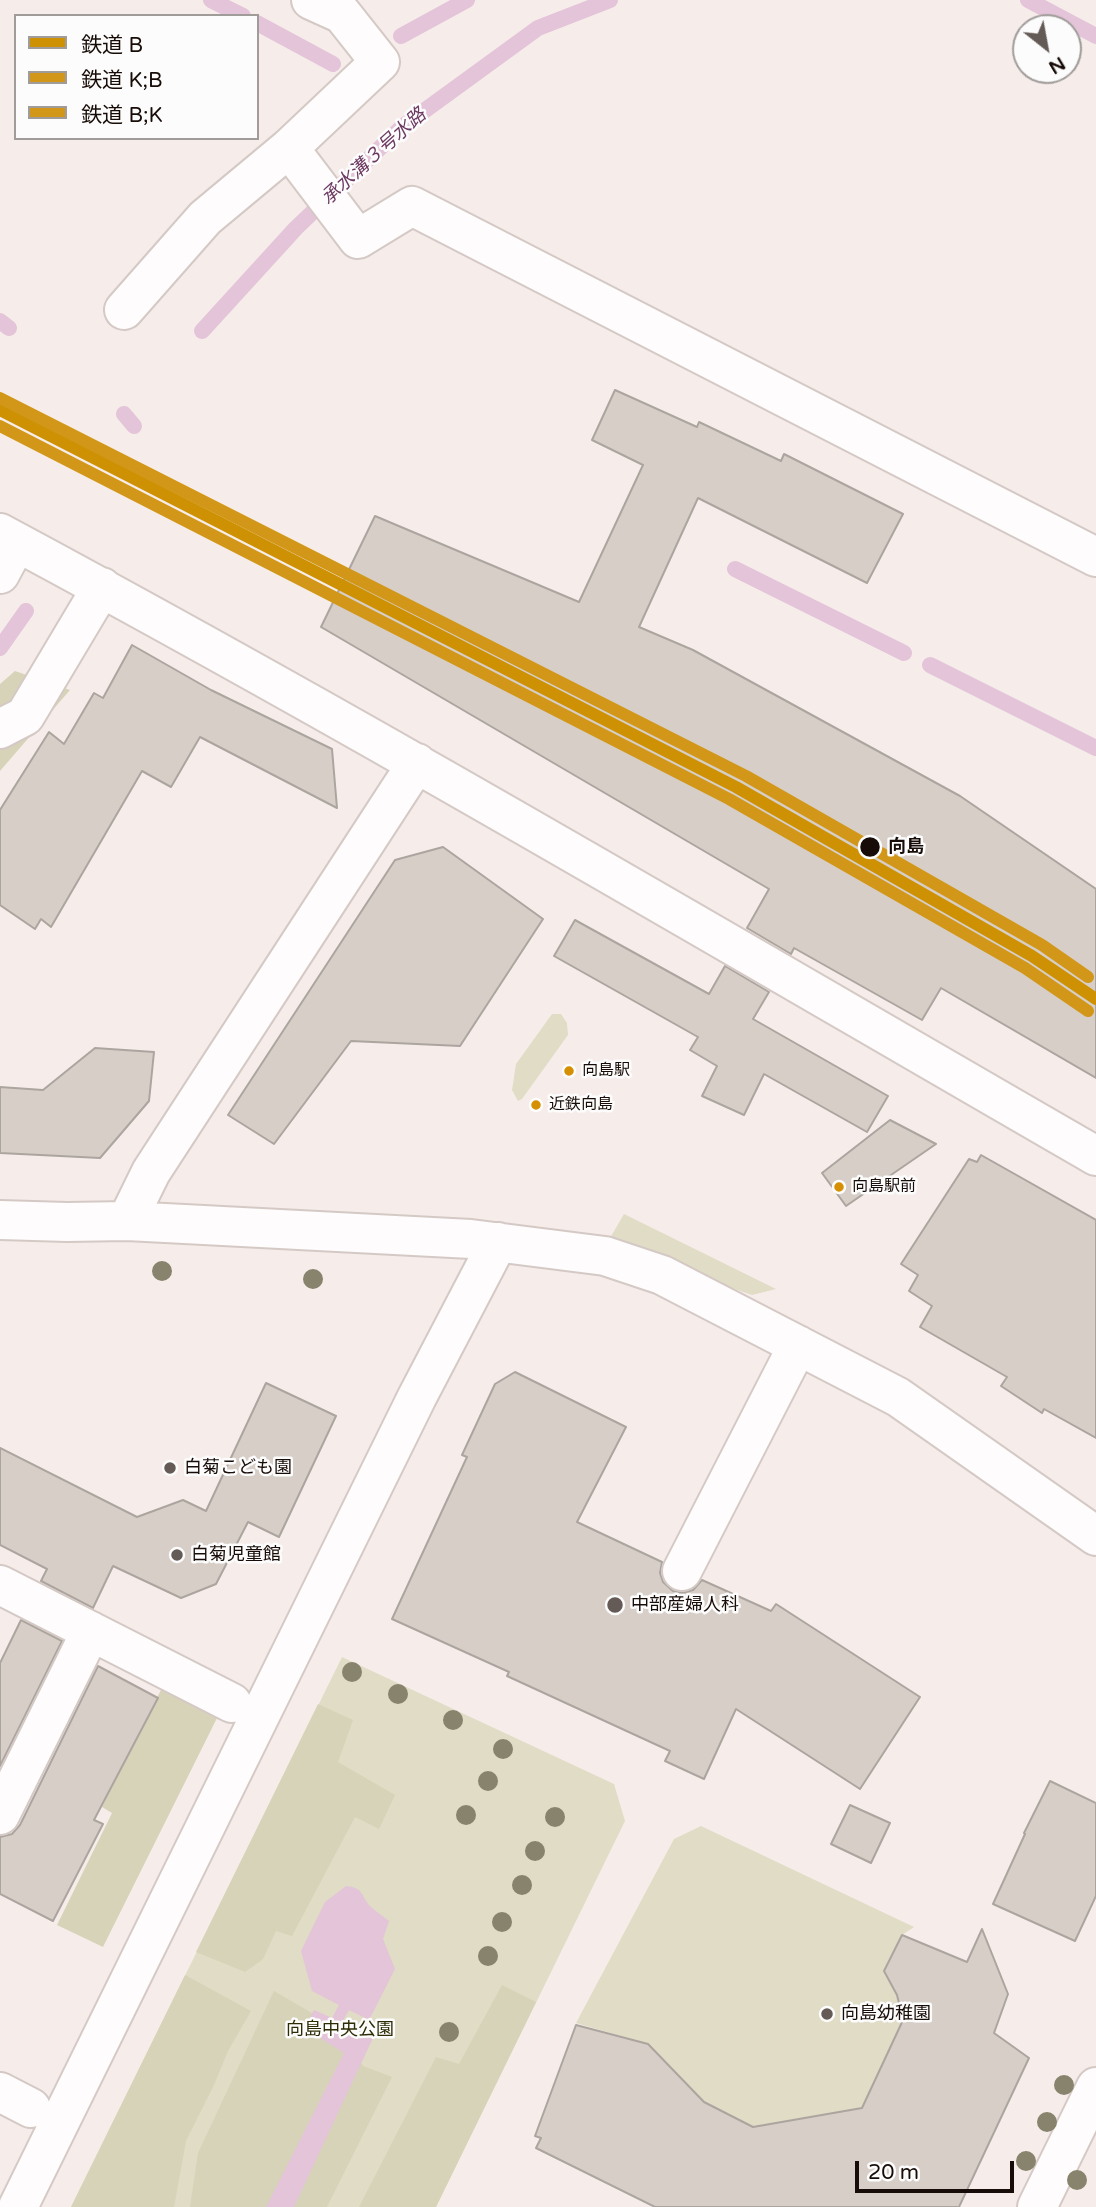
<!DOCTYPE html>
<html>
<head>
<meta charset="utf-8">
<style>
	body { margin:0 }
	#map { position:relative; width:1096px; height:2207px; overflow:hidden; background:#f6edea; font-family:"Varela Round","Noto Sans JP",sans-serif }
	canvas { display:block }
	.legend { position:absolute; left:14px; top:14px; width:245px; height:126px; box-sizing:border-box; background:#fcfcfc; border:2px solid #a09c9a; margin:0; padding:9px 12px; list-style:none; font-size:21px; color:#170c07 }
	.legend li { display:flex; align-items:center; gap:14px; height:35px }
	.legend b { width:35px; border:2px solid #a09c9a }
	.north { position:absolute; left:1012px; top:14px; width:70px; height:70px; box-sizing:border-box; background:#fcfcfc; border:2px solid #a09c9a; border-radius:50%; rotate:149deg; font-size:19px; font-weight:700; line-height:28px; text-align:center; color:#170c07 }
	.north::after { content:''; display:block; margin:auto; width:24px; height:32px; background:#655b56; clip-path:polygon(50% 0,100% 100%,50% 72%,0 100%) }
	.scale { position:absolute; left:855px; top:2161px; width:159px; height:32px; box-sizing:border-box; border:4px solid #170c07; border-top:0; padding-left:9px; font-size:21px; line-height:24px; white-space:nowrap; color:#170c07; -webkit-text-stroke:5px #fcfcfc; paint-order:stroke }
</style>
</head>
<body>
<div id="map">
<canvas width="1096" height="2207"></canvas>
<ul class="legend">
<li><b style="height:9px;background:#cd9103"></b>鉄道 B</li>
<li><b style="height:9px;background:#d29718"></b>鉄道 K;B</li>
<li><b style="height:9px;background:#d29718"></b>鉄道 B;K</li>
</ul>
<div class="north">N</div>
<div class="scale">20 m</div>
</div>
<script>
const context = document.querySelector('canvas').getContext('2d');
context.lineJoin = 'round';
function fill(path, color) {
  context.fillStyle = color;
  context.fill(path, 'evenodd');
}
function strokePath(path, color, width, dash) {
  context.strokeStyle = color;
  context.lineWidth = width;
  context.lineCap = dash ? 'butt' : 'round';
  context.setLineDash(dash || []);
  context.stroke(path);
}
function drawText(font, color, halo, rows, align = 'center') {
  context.font = font + ' "Varela Round","Noto Sans JP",sans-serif';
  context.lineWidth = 5;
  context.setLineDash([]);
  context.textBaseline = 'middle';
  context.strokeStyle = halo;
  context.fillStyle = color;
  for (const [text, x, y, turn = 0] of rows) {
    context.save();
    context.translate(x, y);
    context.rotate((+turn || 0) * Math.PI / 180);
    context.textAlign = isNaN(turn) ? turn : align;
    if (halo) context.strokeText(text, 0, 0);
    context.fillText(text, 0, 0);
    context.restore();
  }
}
fill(new Path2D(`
	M 552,1014 L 561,1014 L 567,1023 L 568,1035 L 522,1099 L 518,1101 L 512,1090 L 516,1064 Z
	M 624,1214 L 776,1289 L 752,1295 L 606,1245 Z
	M 342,1657 L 614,1784 L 625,1821 L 436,2207 L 71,2207 Z
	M 701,1826 L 914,1927 L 902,1935 L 884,1971 L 897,1995 L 903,2020 L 862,2108 L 753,2127 L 704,2102 L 648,2044 L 576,2023 L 674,1839 Z`), '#e0dcc5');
fill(new Path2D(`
	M 15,671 L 70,690 L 0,771 L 0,684 Z
	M 164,1684 L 220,1712 L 103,1947 L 57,1925 L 112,1813 L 102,1807 Z
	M 318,1704 L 353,1720 L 338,1762 L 395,1795 L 379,1829 L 355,1817 L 292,1936 L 276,1931 L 263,1959 L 245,1972 L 196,1952 Z
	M 185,1975 L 251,2011 L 228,2051 L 214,2085 L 186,2141 L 174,2207 L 71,2207 Z
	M 502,1985 L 536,2002 L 436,2207 L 359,2207 L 436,2057 L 459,2064 Z
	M 274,1991 L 317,2016 L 355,2055 L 363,2066 L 392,2077 L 327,2207 L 190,2207 L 198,2153 Z`), '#d7d3b8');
fill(new Path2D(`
	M 346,1886 C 365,1888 360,1896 371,1907 C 376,1912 383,1916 389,1921 L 383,1939 L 395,1969 L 369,2020 L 349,2010 L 342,2022 L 373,2038 L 294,2207 L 266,2207 L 344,2053 L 304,2028 L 314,2010 L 332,2018 L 339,2005 L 312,1991 L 301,1951 L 325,1902 Z`), '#e4c4d8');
strokePath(new Path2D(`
	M 211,0 L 243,16
	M 1028,0 L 1096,36
	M 257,23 L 333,64
	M 401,36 L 467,0
	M 0,321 L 9,328
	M 202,331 L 296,228 L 402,127 L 538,28 L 610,0
	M 124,414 L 134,426
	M 735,569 L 904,653
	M 0,648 L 26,611
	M 930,665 L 1096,748`), '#e4c4d8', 16);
const building = new Path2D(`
	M 615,390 L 697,427 L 699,422 L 781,461 L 784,454 L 903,514 L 867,583 L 698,498 L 639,627 L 693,650 L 960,796 L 1096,889 L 1096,1078 L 941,988 L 922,1020 L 794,948 L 791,954 L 747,928 L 769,889 L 321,627 L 375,516 L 579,602 L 643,465 L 592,440 Z
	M 132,645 L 211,690 L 332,749 L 337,808 L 200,737 L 171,787 L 142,771 L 51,927 L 41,919 L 35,929 L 0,905 L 0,810 L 49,732 L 64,744 L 94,693 L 103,698 Z
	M 443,847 L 543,919 L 460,1046 L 351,1041 L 274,1144 L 228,1115 L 395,860 Z
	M 575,920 L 709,994 L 725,966 L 769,992 L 753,1019 L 888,1096 L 867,1132 L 764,1074 L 744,1115 L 702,1096 L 717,1066 L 690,1050 L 698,1037 L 554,956 Z
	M 95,1048 L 154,1052 L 149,1101 L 100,1158 L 0,1153 L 0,1087 L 43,1090 Z
	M 890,1120 L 936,1144 L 846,1206 L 822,1173 Z
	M 981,1155 L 1096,1220 L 1096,1438 L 1044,1409 L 1042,1413 L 1001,1386 L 1007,1377 L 920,1327 L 932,1306 L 909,1291 L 918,1275 L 901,1264 L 969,1159 L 977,1162 Z
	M 515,1372 L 626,1427 L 577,1522 L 662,1562 L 660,1573 L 663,1582 L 673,1591 L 682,1593 L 693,1590 L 702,1580 L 771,1611 L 776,1604 L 920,1697 L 860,1789 L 736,1709 L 704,1779 L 665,1761 L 670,1751 L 507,1676 L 509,1672 L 392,1619 L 467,1457 L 462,1455 L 495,1384 Z
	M 266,1383 L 336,1416 L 279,1537 L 248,1522 L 216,1584 L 181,1598 L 113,1566 L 93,1608 L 41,1581 L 47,1569 L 0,1545 L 0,1448 L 137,1517 L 183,1500 L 206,1511 Z
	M 21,1620 L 62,1641 L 0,1766 L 0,1663 Z
	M 98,1666 L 158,1698 L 94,1820 L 103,1824 L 53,1921 L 0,1894 L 0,1837 L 12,1834 L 20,1825 Z
	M 1050,1781 L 1096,1803 L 1096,1896 L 1075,1941 L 993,1904 L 1025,1834 L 1024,1833 Z
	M 850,1805 L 890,1823 L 871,1863 L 831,1844 Z
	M 982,1929 L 1008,1994 L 994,2033 L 1029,2058 L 959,2207 L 655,2207 L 536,2148 L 541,2138 L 535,2136 L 576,2025 L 648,2044 L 704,2102 L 753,2127 L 862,2108 L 903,2020 L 897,1995 L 884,1971 L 902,1935 L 967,1962 Z`);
fill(building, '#d6cec7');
strokePath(building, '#aca59f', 2);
const minor = new Path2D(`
	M 289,148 L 358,239 L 412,206 L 1096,557
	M 124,310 L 205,218 L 289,148 L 380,62 L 342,14 L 311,0
	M 0,533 C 371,732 732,946 1096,1156
	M 0,574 L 17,542
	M 0,729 L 25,716 L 102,587
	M 0,1220 L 67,1222 L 127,1221 L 471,1239 L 605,1256 L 662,1275 L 898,1397 L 1096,1536
	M 127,1221 L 151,1172 L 417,763
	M 682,1571 L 798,1345
	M 0,1585 L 232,1703
	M 0,1815 L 91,1631
	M 0,2092 L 31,2108
	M 18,2207 L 417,1397 L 498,1242
	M 1037,2207 L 1096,2087`);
strokePath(minor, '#d4c9c5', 42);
strokePath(minor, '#fefcfc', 38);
strokePath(new Path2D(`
	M 0,410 L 736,787 L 1032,956 L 1096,999`), '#cd9103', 12);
strokePath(new Path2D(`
	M 0,426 L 729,799 L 1025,968 L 1088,1011`), '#d29718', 12);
strokePath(new Path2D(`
	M 0,398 L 746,776 L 1042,945 L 1088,977`), '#d29718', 12);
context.fillStyle = '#87836c';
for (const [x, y] of [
	[162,1271],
	[313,1279],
	[352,1672],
	[398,1694],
	[453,1720],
	[503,1749],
	[488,1781],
	[466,1815],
	[555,1817],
	[535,1851],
	[522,1885],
	[502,1922],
	[488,1956],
	[449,2032],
	[1064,2085],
	[1047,2122],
	[1026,2161],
	[1077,2180]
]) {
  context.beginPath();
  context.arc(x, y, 10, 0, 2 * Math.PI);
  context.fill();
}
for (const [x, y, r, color] of [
	[870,847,11,"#170c07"],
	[569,1071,6,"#d58f01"],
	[536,1105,6,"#d58f01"],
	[839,1187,6,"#d58f01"],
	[170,1468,7,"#655b56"],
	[177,1555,7,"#655b56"],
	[615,1605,9,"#655b56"],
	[827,2014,7,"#655b56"]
]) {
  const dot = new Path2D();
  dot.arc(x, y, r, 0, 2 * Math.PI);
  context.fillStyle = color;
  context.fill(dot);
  strokePath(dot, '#fcfcfc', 2.5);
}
drawText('16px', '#170c07', '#fcfcfc', [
	["向島駅",582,1071],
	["近鉄向島",549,1105],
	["向島駅前",852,1187]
], 'left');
drawText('bold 18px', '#170c07', '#fcfcfc', [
	["向島",888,847]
], 'left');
drawText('18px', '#170c07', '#fcfcfc', [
	["白菊こども園",184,1468],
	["白菊児童館",191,1555],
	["中部産婦人科",631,1605],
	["向島幼稚園",841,2014]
], 'left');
drawText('18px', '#2d2c05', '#fcfcfc', [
	["向島中央公園",340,2030]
]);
drawText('italic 19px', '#6d3962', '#fcfcfc', [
	["承水溝３号水路",374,157,-42]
]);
</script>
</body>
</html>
